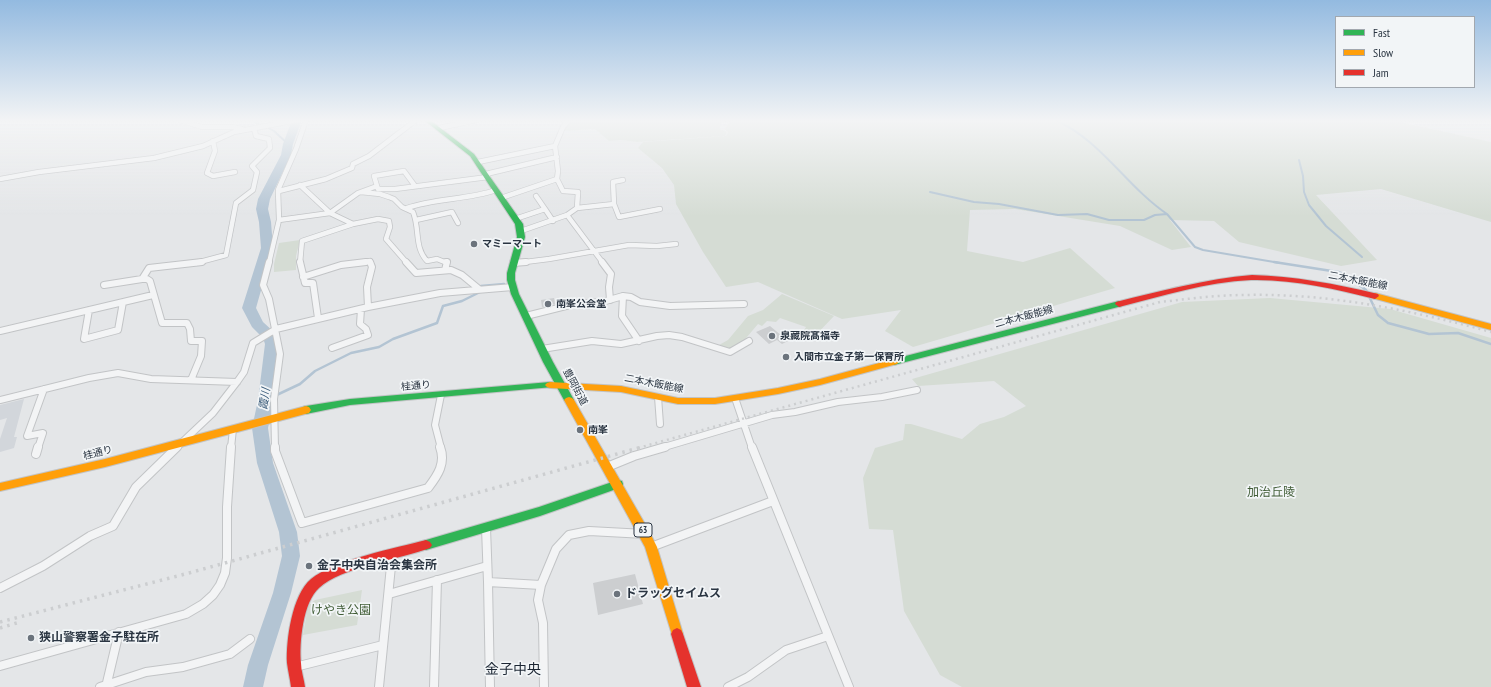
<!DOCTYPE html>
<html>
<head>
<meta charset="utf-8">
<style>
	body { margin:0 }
	#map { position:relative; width:1491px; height:687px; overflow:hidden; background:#e4e6e8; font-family:"PT Sans Narrow",sans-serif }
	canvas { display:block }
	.legend { position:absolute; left:1335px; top:16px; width:140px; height:72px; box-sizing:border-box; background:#f2f5f7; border:1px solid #a2a8af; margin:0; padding:5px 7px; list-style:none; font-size:12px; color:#2a3542 }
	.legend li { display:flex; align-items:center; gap:8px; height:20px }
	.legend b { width:20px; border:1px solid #a2a8af }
</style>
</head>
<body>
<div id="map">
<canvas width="1491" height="687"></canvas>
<ul class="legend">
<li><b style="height:5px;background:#30b455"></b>Fast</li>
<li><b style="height:5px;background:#ff9f0a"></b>Slow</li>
<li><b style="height:5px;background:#e5322d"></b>Jam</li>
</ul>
</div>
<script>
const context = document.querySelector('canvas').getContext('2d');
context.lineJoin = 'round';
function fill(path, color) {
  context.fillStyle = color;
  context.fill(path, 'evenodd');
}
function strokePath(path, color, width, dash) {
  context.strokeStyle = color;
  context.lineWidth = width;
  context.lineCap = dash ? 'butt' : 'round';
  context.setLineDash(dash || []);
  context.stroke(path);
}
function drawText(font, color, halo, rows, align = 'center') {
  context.font = font + ' "PT Sans Narrow","Noto Sans JP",sans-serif';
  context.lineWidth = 3.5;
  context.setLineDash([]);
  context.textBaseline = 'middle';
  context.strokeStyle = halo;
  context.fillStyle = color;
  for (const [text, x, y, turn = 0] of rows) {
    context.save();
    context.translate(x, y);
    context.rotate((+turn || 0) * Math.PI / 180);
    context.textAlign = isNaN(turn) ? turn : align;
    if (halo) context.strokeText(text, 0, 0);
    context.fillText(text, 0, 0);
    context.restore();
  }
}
fill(new Path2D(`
	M 24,399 L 14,437 L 17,437 L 14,448 L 0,452 L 0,439 L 7,418 L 0,420 L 0,405 Z`), '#d2d6db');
fill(new Path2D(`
	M 572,120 L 724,120 L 720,124 L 720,129 L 727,132 L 725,136 L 638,142 L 621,140 L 609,141 L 595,129 L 563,131 Z
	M 732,120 L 1391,120 L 1491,142 L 1491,222 L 1381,189 L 1316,195 L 1377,260 L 1341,266 L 1239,242 L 1214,221 L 1170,220 L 1191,247 L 1172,250 L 1120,226 L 1015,209 L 970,210 L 967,251 L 1023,262 L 1070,248 L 1115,288 L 913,347 L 885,331 L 901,310 L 842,319 L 758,282 L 726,287 L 703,252 L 676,204 L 674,185 L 662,168 L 638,148 L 643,142 L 726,136 L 728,132 L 725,129 L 727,125 Z
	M 300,240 L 296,256 L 296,270 L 274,272 L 274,264 L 279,243 Z
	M 782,294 L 834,316 L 814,337 L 803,332 L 806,327 L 780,318 L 776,322 L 767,321 L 762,326 L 758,324 L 741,344 L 728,350 L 719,345 L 728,340 L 748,316 L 763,310 Z
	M 1270,298 L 1390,309 L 1491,338 L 1491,687 L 962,687 L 940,675 L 904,611 L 893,530 L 869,529 L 863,478 L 875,448 L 903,440 L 905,424 L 911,424 L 962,439 L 980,424 L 1004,417 L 1026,406 L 994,381 L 918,386 L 912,379 L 1182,302 Z
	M 362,590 L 357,625 L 303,635 L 308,606 L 315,600 Z`), '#d5dcd4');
strokePath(new Path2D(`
	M 251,120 L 262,126
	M 1055,120 C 1101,140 1126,186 1167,214
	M 267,127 L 274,131 L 288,144
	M 1299,160 L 1303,176 L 1304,192 L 1309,205 L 1326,226 L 1362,257
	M 930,192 L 974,202 L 999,204 L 1058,215 L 1087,214 L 1109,220 L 1144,220 L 1155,215 L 1167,214 L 1195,247 L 1203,250 L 1280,263`), '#b3c4d3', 2);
strokePath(new Path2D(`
	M 1274,262 L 1338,272 L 1346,275 L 1366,290 L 1378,315 L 1388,323 L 1429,334 L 1458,333 L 1491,344
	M 266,400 L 300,384 L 315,371 L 351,353 L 379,347 L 393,339 L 437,323 L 443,306 L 462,301 L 480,292 L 481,286 L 504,284`), '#b3c4d3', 2.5);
fill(new Path2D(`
	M 292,120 L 302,120 L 293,144 L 291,155 L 270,199 L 268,209 L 271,222 L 273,248 L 256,308 L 263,322 L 275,333 L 279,344 L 274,400 L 268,428 L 273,463 L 297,532 L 300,556 L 291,593 L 268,665 L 263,687 L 243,687 L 248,665 L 273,593 L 282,556 L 279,532 L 257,463 L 252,428 L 258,400 L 265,344 L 263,338 L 252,327 L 242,308 L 261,248 L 259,222 L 256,209 L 258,199 L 281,155 L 283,144 Z`), '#b3c4d3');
fill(new Path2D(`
	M 554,298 L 555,304 L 542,307 L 541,300 Z
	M 770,326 L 788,341 L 782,344 L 777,340 L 769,344 L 756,332 Z
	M 635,574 L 643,604 L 598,615 L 593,583 Z`), '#ccced0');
const streetFar2 = new Path2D(`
	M 179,120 L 202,127 L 233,127 L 242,129
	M 569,120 L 563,127 L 555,146 L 558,171 L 557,179 L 563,191 L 578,192 L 577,208 L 567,215 L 603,263
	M 439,128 L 477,120
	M 213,141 L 215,151 L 207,173 L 213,176 L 235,172
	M 478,162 L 555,146
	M 486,174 L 557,157
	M 0,179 L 39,172 L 154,158 L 203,146 L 234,132 L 297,120
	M 300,185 L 330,213
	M 377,186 L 374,176 L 404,171 L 415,186
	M 279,191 L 326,179 L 352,168 L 353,164 L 369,156 L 416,120
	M 361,192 L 380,194 L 389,197 L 394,199 L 402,207 L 413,212 C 420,229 414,247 427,261 L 437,259 L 447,263
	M 536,196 L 545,209
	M 501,198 L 557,179
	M 614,204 L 613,182 L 623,180
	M 407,208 C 436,198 467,200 496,190
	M 577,208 L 614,204 L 619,217 L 660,209
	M 515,219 L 545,209 L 553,221
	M 279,220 L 330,213
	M 416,220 L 452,212 L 458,223
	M 521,231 L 567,215
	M 196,263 L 226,255 L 236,203 L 253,190 L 257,172 L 252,166 L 270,148 L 269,139 L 256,136 L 254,128
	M 269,263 L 279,220 L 278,190 L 296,149 L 306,120
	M 300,263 L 302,241 L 353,224
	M 358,263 L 370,261 L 371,263
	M 407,263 L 386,239 L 390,227 L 389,221 L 378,219 L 353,224 L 330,213 L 358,193 L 377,186 L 378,189 L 395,189 L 488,177
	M 517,263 L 549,259 L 629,245 L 657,246 L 676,244`);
const streetFar1 = new Path2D(`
	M 269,262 L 263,285 L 269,299 L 280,354 L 274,399 L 275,448
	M 300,262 L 305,283 L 313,283 L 318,318
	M 406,262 L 416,273 L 451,270 L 462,275 L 479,289
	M 602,262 L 611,274 L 609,287 L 610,300
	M 513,263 L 526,262
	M 445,270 L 447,262 L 446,262
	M 303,277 L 341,265 L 366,262
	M 104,285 L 142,279
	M 623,296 L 622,316 L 639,341
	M 368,307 L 367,287 L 372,267 L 370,262
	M 89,310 L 84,339 L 118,330 L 123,302
	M 526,316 L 574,304 L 602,302 L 623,296 L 631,297 L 640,302 L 670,306 L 744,304
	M 0,331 L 153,295
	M 332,348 L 368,335 L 366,329 L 360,324 L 361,309
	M 542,349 L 592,341 L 621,344 L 657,336 L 669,335 L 682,337 L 730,352 L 749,341
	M 191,380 L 201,356 L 202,341 L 191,341 L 190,329 L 187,323 L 162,323 L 150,281 L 147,279 L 142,279 L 149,268 L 202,262
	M 658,397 L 660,424
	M 735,398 L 752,448
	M 0,400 L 89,378 L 118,373 L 151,379 L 237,382
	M 38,448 L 43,433 L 27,436 L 44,389
	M 176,448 L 213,413 L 237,382 L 244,372 L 253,343 L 276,329 L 368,307 L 440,293 L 513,287
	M 231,448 L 233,429
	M 441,448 L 435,425 L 441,395
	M 661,448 L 772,415 L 795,412 L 838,402 L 882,397 L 917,390`);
const street = new Path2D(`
	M 275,447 L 275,451 L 302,523 L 428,488 C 438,475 446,463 440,447
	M 752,447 L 849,687
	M 36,454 L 38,447
	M 607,467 L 634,456 L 665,447
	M 486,528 L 488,582 L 541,585 L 538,600 L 543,623 L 544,687
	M 651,547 L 773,501
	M 488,582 L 490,687
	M 541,585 L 556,549 L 569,535 L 589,531 L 645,534
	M 0,588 L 43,566 L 90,536 L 113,526 L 136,487 L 177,447
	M 389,594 L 487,566
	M 0,666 L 186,614 L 203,604 L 213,595 L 220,585 L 225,573 L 227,558 L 227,507 L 231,447
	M 295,667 L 383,645
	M 100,687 L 146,672 L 183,667 L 230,654 L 250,639
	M 106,687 L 119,632
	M 379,687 L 392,556
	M 434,687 L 437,580
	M 728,687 L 748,677 L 786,650 L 828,636`);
const fast = new Path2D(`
	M 424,120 L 430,120 L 474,154 L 523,224 L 525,237 L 515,273 L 515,280 L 519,294 L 553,362 L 574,400 L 572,402 L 566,402 L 564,400 L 543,362 L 511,294 L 507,280 L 507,273 L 517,237 L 515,224 L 470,156 Z
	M 1119,301 L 1122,302 L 1123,304 L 1122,306 L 894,365 L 889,362 L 894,359 Z
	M 550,382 L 553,383 L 555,385 L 553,387 L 350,405 L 306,414 L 303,413 L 301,410 L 303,407 L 306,406 L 350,399 Z
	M 618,480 L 622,481 L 623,484 L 622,487 L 540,516 L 426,550 L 422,548 L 420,545 L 422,542 L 426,540 L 539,507 Z`);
const slow = new Path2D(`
	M 1375,293 L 1491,324 L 1491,330 L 1372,298 L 1371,296 L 1372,294 Z
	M 894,359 L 897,360 L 899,362 L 897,364 L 820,385 L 778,394 L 715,404 L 678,404 L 621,392 L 550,388 L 547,387 L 545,385 L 547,383 L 550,382 L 621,386 L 678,398 L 715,398 L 778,388 L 820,379 Z
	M 569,397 L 572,398 L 574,400 L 649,531 L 657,547 L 683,634 L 681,638 L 677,640 L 673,638 L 645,547 L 564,400 L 566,398 Z
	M 306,406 L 309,407 L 311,410 L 309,413 L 105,467 L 0,491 L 0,483 L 105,459 Z`);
const jam = new Path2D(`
	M 1252,275 C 1294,276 1336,284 1378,294 L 1379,296 L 1375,299 C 1335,289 1293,279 1251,280 C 1206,282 1162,296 1119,307 L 1115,304 L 1116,302 C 1160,291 1206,279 1252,275 Z
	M 426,540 L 430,542 L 432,545 L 430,548 C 401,559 341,567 319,588 C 303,602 299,643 301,663 C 301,671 304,679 305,687 L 291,687 C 290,679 288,671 287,663 C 286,640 292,595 311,579 C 334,560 396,548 426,540 Z
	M 677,628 L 681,630 L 683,634 L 701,687 L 687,687 L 671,634 L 673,630 Z`);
strokePath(streetFar2, '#c2c4c6', 6);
strokePath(streetFar1, '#c2c4c6', 8);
strokePath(street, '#c2c4c6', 10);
strokePath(fast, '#c2c4c6', 2);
strokePath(slow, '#c2c4c6', 2);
strokePath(jam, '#c2c4c6', 2);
strokePath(streetFar2, '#f3f4f5', 4.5);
strokePath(streetFar1, '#f3f4f5', 6);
strokePath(street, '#f3f4f5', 8);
fill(fast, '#30b455');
fill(slow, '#ff9f0a');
fill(jam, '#e5322d');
strokePath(new Path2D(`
	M 638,448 L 1160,302 C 1188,299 1216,295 1245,295 C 1329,293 1410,310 1491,332`), '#ccced0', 2.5, [2, 4]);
strokePath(new Path2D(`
	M 0,622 L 189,573 L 642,447
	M 0,628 L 20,622`), '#ccced0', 3.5, [2.5, 5]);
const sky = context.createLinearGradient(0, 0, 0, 216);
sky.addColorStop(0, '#93bae0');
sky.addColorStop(0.56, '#f3f4f5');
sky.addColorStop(1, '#f3f4f500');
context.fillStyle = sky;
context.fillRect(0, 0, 1491, 216);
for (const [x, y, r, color] of [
	[474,244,4,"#6b737c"],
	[548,304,4,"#6b737c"],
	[772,336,4,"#6b737c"],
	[786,357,4,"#6b737c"],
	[580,430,4,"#6b737c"],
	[309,566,4,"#6b737c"],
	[617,594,4,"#6b737c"],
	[31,638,4,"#6b737c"]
]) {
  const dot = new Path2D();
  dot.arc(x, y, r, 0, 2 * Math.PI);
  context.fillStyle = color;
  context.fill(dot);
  strokePath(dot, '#f2f5f7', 1.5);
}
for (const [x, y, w] of [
	[643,530,18]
]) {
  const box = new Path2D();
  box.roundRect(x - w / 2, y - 7, w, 14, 3);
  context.fillStyle = '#f2f5f7';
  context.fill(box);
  strokePath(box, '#2a3542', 1);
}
drawText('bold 9px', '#2a3542', null, [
	["63",643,530]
]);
drawText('bold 10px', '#2a3542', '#f2f5f7', [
	["マミーマート",482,244],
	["南峯公会堂",556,304],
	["泉藏院髙福寺",780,336],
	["入間市立金子第一保育所",794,357],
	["南峯",588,430]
], 'left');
drawText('10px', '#2a3542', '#f2f5f7', [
	["二本木飯能線",1358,281,11],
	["二本木飯能線",1024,317,-15],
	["二本木飯能線",654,384,11],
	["桂通り",416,386,-5],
	["豊岡街道",575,387,62],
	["桂通り",98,453,-14]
]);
drawText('italic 11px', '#355776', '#f2f5f7', [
	["霞川",265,399,-81]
]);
drawText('12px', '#425e38', '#f2f5f7', [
	["加治丘陵",1271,493],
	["けやき公園",341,611]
]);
drawText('bold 12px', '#2a3542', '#f2f5f7', [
	["金子中央自治会集会所",317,566],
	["ドラッグセイムス",625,594],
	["狭山警察署金子駐在所",39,638]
], 'left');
drawText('14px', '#1c2633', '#f2f5f7', [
	["金子中央",513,670]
]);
</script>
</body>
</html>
